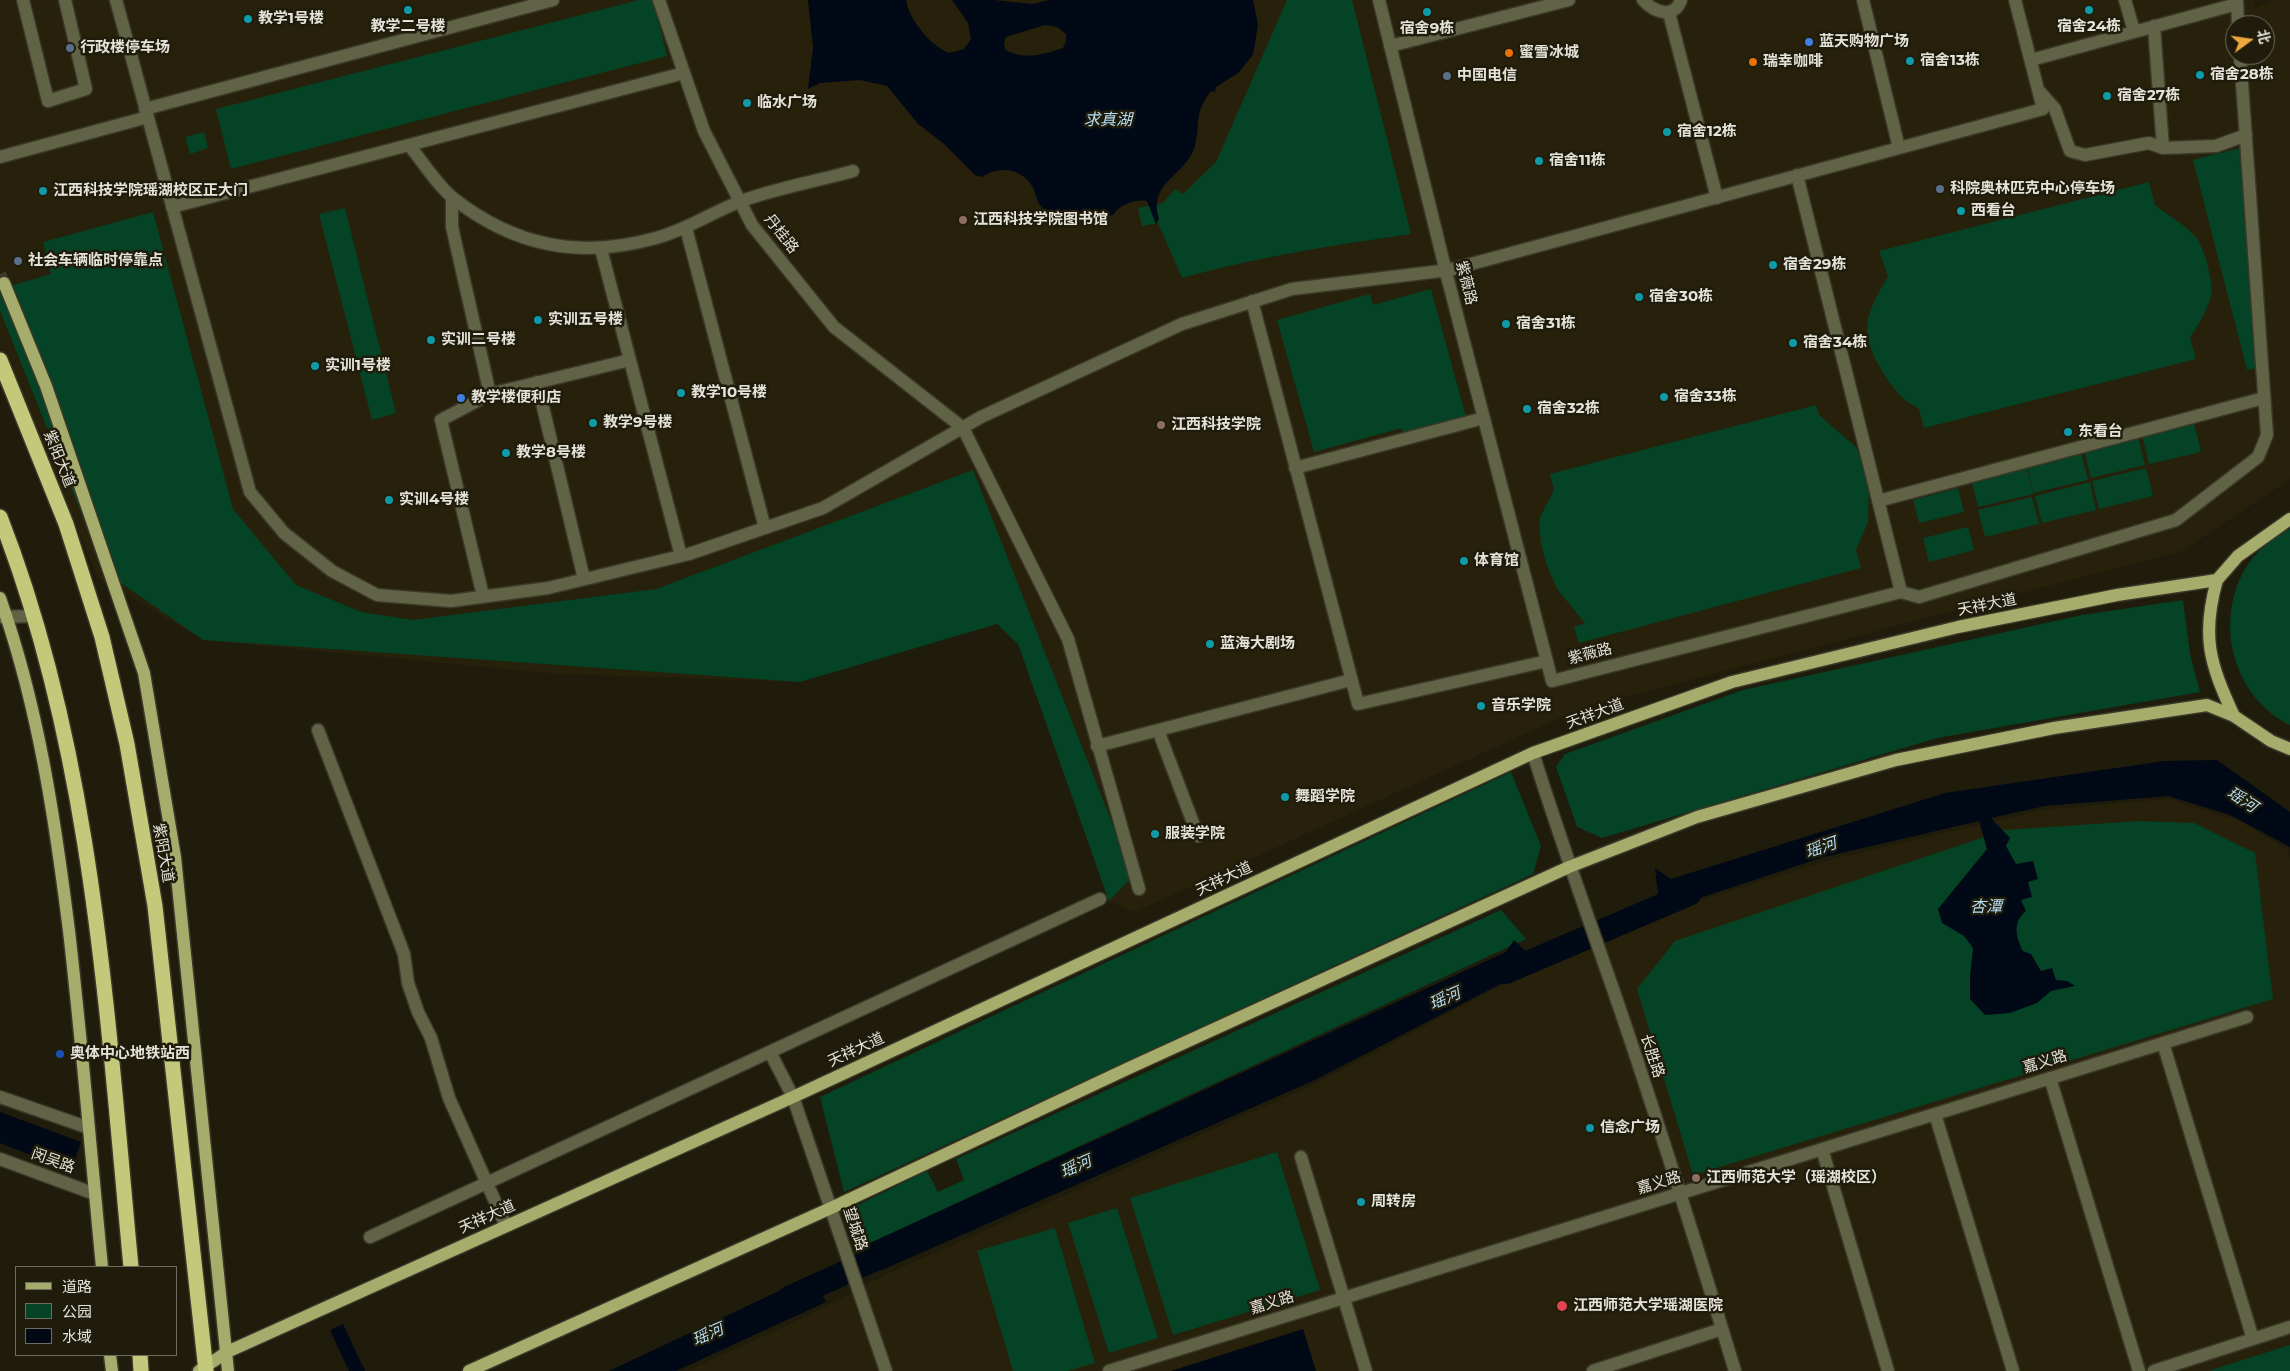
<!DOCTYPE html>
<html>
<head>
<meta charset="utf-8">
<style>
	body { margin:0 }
	#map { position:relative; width:2290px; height:1371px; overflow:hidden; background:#1f1c0c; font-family:Montserrat,"Noto Sans SC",sans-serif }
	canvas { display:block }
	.legend { position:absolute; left:15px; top:1266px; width:162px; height:90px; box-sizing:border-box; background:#1f1c0c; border:1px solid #6e6c5e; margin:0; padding:6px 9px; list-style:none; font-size:15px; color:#e5e3d9 }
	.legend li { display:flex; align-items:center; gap:10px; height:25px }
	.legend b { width:25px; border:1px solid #6e6c5e }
	.north { position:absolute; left:2225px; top:15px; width:50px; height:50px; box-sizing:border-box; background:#1f1c0c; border:1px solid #6e6c5e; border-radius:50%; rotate:76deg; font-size:14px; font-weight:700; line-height:20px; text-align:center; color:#e5e3d9 }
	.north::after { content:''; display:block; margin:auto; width:18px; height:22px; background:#eda83b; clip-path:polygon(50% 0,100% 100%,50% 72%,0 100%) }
</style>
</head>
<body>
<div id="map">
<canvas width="2290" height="1371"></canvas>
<ul class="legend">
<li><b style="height:6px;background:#a6ac6b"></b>道路</li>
<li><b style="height:14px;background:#044325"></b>公园</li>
<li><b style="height:14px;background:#000915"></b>水域</li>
</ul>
<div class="north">北</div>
</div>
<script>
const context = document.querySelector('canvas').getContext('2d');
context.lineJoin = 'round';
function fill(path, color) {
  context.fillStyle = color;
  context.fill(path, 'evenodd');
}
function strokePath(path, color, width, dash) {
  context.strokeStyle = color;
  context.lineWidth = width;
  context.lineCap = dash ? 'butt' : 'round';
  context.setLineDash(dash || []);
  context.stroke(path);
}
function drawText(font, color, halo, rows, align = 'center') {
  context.font = font + ' Montserrat,"Noto Sans SC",sans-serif';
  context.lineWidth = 5;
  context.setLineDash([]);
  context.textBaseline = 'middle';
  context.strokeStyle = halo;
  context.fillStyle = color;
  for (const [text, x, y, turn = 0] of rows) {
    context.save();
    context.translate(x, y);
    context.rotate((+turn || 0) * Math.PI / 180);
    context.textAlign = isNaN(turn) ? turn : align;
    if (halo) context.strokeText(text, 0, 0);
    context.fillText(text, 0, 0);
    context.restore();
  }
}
fill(new Path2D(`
	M 0,0 L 2254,0 L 2255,8 L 2274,0 L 2290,0 L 2290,479 L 2182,551 L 1579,709 L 1135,912 L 1109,901 L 1018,644 L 997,624 L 800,682 L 559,674 L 203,640 L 98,578 L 0,348 ZM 2235,25 L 2265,25 L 2265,55 L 2235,55 Z
	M 2168,799 L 2240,821 L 2288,850 L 2290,859 L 2290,1371 L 687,1371 L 801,1319 L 889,1273 L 1315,1084 L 1504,984 L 1684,905 L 1837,858 L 2043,810 Z`), '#27210b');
fill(new Path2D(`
	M 639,0 L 653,0 L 667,56 L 231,169 L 216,109 Z
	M 1287,0 L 1352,0 L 1411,234 C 1334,245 1257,257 1182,278 L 1158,223 L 1142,226 L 1138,208 L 1163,203 L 1175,189 L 1183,194 L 1216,162 Z
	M 204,132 L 208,148 L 190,154 L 185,137 Z
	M 2240,148 L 2247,181 L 2260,367 L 2247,370 L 2193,160 Z
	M 2149,182 L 2155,205 C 2169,216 2184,224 2195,236 C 2204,246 2214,283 2211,296 C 2207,311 2198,324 2190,338 L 2196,359 L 1924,428 L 1919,409 C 1915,406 1910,404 1906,401 C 1890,388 1864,347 1867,326 C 1868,309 1880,291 1888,276 L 1879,251 Z
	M 345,208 L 396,413 L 372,420 L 319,214 Z
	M 153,212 L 233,509 L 296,585 L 361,612 L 413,620 L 656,589 L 973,470 L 1133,876 L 1109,901 L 1018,644 L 997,624 L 800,682 L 203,640 L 105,572 L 0,311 L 0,289 L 51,274 L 43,242 Z
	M 1431,289 L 1466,417 L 1403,435 L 1402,428 L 1314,452 L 1277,320 L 1370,294 L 1373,305 Z
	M 1816,405 L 1819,415 L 1856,447 L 1869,480 L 1868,522 L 1856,550 L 1861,568 L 1579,643 L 1574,627 L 1585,623 L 1557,589 L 1546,563 L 1541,544 L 1539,519 L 1554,490 L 1550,474 Z
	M 2194,423 L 2201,452 L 2149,464 L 2142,435 Z
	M 2138,437 L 2145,465 L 2091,478 L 2084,450 Z
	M 2081,452 L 2088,480 L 2033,493 L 2027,465 Z
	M 2026,466 L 2033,494 L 1978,507 L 1971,480 Z
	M 2146,468 L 2153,496 L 2099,509 L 2092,481 Z
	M 2090,482 L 2096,510 L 2042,523 L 2035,496 Z
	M 1958,488 L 1964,512 L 1919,523 L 1913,500 Z
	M 2032,497 L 2039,524 L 1985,537 L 1978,510 Z
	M 1968,527 L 1974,550 L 1929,562 L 1923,538 Z
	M 2290,529 L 2290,725 C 2233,697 2214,623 2245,569 C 2255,551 2273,538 2290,529 Z
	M 2183,600 L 2190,654 L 2200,692 L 1937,738 L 1602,838 L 1577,827 L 1556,767 L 1565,754 L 1743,690 L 2082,615 Z
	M 1511,772 L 1541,846 L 1533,874 L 844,1192 L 820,1097 Z
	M 2139,821 L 2194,823 L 2255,853 L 2273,999 L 1693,1175 L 1637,989 L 1675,941 L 2005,830 Z
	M 1501,910 L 1526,939 L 868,1244 L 854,1207 L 927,1171 L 938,1192 L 964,1180 L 956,1159 Z
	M 1277,1152 L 1320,1290 L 1173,1335 L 1130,1198 Z
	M 1117,1208 L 1158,1338 L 1109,1353 L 1068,1223 Z
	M 1055,1228 L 1095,1363 L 1067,1371 L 1013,1371 L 977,1251 Z
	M 2290,1345 L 2290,1371 L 2211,1371 L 2211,1370 Z`), '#044325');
fill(new Path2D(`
	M 808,0 L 906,0 C 909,20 931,46 949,53 L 964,49 L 971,39 L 968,23 L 952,0 L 994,0 L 1032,4 L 1049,0 L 1253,0 L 1258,25 L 1253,55 L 1238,73 L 1216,87 L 1215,92 L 1211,91 C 1193,115 1201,121 1195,146 C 1187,175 1148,181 1159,219 L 1156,224 L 1147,201 C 1135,199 1119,205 1113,215 L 1105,217 C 1091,216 1059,215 1048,211 C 1034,205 1038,193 1030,183 C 1017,167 997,167 982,177 L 975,175 L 943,143 L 918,124 L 887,86 L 860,80 L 820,83 L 808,89 L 813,48 ZM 1045,25 L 1057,27 L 1066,34 L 1066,41 L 1063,48 C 1046,54 1021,61 1005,49 L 1004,43 L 1006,37 Z
	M 2217,760 L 2290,812 L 2290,847 L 2230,815 L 2168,796 L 2045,806 L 1991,818 L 2010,838 L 2006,846 L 2016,864 L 2033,861 L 2038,879 L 2028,882 L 2032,897 L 2021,900 L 2026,911 C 2012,923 2016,937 2023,951 L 2031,954 L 2041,971 L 2052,968 L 2056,980 L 2067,981 L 2075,986 L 2051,991 L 2037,1003 L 2010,1013 L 1985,1015 L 1970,999 L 1970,977 L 1973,948 L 1964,936 L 1942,923 L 1938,909 L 1987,849 L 1979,821 L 1824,857 L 1660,911 L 1655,868 L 1671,879 L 1945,793 L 2164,761 Z
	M 1514,940 L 1539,964 L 1315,1080 L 882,1270 L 868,1244 L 1506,952 Z
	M 0,1112 L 81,1142 L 71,1171 L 0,1143 Z
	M 813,1275 L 826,1302 L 676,1371 L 609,1371 Z
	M 343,1324 L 365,1371 L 349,1371 L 330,1330 Z
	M 1303,1329 L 1316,1371 L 1171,1371 Z`), '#000915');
strokePath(new Path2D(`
	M 1506,972 L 1689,894
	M 789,1298 L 904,1246`), '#000915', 24);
strokePath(new Path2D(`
	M 0,274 L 4,283`), '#3d3a2b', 12, [12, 6]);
const minor = new Path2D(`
	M 23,0 L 48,101 L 86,89 L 65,0
	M 116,0 L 250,492 L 284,533 L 332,571 L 377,595 L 451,601 L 548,588 L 689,554 L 823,508 L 981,417 L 1182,324 L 1292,289 L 1449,270 L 2043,109 L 2015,0
	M 659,0 L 704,131 L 752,225 L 834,327 L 963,428 L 1068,639 L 1139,889
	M 1379,0 L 1448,280 L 1552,681 L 1901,592 L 1797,175
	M 1643,0 C 1654,12 1674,20 1681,0
	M 1863,0 L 1899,148
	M 2125,0 L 2134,31
	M 2237,0 L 2238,25
	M 1669,13 L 1717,198
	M 2154,26 L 2163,148 L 2216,146 L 2246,135
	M 1390,46 L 1569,0
	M 2031,60 L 2237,4
	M 2040,92 L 2055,109 L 2070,151 L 2085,155 L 2149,143 L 2163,148
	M 145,109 L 553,0
	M 409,145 C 423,162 436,184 453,198 C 515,247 581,259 656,238 C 686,230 711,213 739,202 C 772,189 818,181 853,171
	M 0,157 L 148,117
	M 452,197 L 452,227 L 490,394 L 630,360
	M 172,207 L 684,73
	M 686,228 L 765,528
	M 601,249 L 681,556
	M 1252,301 L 1358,704 L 1547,661
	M 537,382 L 584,579
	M 1295,468 L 1484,418
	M 1878,501 L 2264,398
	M 1901,592 L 1919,597 L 2176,520 L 2258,457 L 2267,435 L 2240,55
	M 483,596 L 441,420 L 490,394
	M 0,617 L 32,616
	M 318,730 L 404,954 L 408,983 L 418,1012 L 431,1038 L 449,1098 L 506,1226
	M 1158,730 L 1198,836
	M 1097,746 L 1351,680
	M 1533,753 C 1558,833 1586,911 1613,989 C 1657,1116 1696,1243 1735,1371
	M 2163,1043 L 2253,1339
	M 770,1052 L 793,1097 L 886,1371
	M 2050,1078 L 2139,1371
	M 0,1097 L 89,1128
	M 1935,1114 L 2013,1371
	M 1822,1149 L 1888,1371
	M 1301,1157 L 1366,1371
	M 0,1159 L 95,1194
	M 370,1237 L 1100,899
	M 1109,1371 L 2247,1017
	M 1593,1371 L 1722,1329
	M 2154,1371 L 2290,1327`);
const major = new Path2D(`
	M 4,283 L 46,386 L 144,673 L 175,857 L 228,1371
	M 2217,580 C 2201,637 2210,664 2234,716
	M 0,598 C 38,705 55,819 69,931 C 82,1043 91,1155 102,1267
	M 110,1355 L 112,1371
	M 199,1371 L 227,1352 L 793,1097 L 1533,753 L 1732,682 L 1958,627 L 2117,595 L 2217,580 L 2238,556 L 2290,519
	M 469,1371 L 831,1208 L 1129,1068 L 1569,867 L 1697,817 L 1896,760 L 2054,728 L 2207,705 L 2234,716 L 2271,741 L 2290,749`);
const highway = new Path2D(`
	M 0,360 L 66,524 L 102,637 L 127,744 L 155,906 L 206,1371
	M 0,517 C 93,755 107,1016 131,1267
	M 140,1355 L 141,1371`);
strokePath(minor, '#3b3829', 15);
strokePath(major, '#3b3829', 15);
strokePath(highway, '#3b3829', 18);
strokePath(minor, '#606345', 12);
strokePath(major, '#a6ac6b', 12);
strokePath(highway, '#c2c97a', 15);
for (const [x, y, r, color] of [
	[408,10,5,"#0f9aa8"],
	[2089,10,5,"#0f9aa8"],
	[1427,12,5,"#0f9aa8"],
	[248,19,5,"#0f9aa8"],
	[1809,42,5,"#3f7fe0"],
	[70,48,5,"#5c6f8a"],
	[1509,53,5,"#e8710a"],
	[1910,61,5,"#0f9aa8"],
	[1753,62,5,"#e8710a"],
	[2200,75,5,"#0f9aa8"],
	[1447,76,5,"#5c6f8a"],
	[2107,96,5,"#0f9aa8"],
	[747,103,5,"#0f9aa8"],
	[1667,132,5,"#0f9aa8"],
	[1539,161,5,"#0f9aa8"],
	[1940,189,5,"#5c6f8a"],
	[43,191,5,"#0f9aa8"],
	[1961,211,5,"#0f9aa8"],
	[963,220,5,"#8d6e63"],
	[18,261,5,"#5c6f8a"],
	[1773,265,5,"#0f9aa8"],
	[1639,297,5,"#0f9aa8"],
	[538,320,5,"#0f9aa8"],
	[1506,324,5,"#0f9aa8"],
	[431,340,5,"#0f9aa8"],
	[1793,343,5,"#0f9aa8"],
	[315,366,5,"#0f9aa8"],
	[681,393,5,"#0f9aa8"],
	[1664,397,5,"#0f9aa8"],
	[461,398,5,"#3f7fe0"],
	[1527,409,5,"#0f9aa8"],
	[593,423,5,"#0f9aa8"],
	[1161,425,5,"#8d6e63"],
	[2068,432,5,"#0f9aa8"],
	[506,453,5,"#0f9aa8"],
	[389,500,5,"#0f9aa8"],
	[1464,561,5,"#0f9aa8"],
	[1210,644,5,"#0f9aa8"],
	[1481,706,5,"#0f9aa8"],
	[1285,797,5,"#0f9aa8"],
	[1155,834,5,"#0f9aa8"],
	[60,1054,5,"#1a4fb4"],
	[1590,1128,5,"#0f9aa8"],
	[1696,1178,5,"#8d6e63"],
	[1361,1202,5,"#0f9aa8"],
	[1562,1306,6,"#e0444e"]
]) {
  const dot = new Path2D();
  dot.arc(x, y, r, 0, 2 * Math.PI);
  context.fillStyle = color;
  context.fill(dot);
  strokePath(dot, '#1f1c0c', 2);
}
drawText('bold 15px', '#e5e3d9', '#1f1c0c', [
	["教学1号楼",258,19],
	["教学二号楼",408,27,"center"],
	["宿舍24栋",2089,27,"center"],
	["宿舍9栋",1427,29,"center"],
	["蓝天购物广场",1819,42],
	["行政楼停车场",80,48],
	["蜜雪冰城",1519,53],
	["宿舍13栋",1920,61],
	["瑞幸咖啡",1763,62],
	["宿舍28栋",2210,75],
	["中国电信",1457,76],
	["宿舍27栋",2117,96],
	["临水广场",757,103],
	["宿舍12栋",1677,132],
	["宿舍11栋",1549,161],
	["科院奥林匹克中心停车场",1950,189],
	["江西科技学院瑶湖校区正大门",53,191],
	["西看台",1971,211],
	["江西科技学院图书馆",973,220],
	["社会车辆临时停靠点",28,261],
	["宿舍29栋",1783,265],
	["宿舍30栋",1649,297],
	["实训五号楼",548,320],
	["宿舍31栋",1516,324],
	["实训二号楼",441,340],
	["宿舍34栋",1803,343],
	["实训1号楼",325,366],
	["教学10号楼",691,393],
	["宿舍33栋",1674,397],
	["教学楼便利店",471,398],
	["宿舍32栋",1537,409],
	["教学9号楼",603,423],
	["江西科技学院",1171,425],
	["东看台",2078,432],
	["教学8号楼",516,453],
	["实训4号楼",399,500],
	["体育馆",1474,561],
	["蓝海大剧场",1220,644],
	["音乐学院",1491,706],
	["舞蹈学院",1295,797],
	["服装学院",1165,834],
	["奥体中心地铁站西",70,1054],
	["信念广场",1600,1128],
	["江西师范大学（瑶湖校区）",1706,1178],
	["周转房",1371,1202],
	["江西师范大学瑶湖医院",1573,1306]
], 'left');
drawText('15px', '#e5e3d9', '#1f1c0c', [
	["丹桂路",781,234,52],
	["紫薇路",1466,283,76],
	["紫阳大道",59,459,68],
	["天祥大道",1987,605,-11],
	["紫薇路",1590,654,-14],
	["天祥大道",1595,714,-20],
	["紫阳大道",163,853,80],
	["天祥大道",1224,879,-25],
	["天祥大道",856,1050,-25],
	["长胜路",1652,1056,72],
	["嘉义路",2045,1062,-17],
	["闵吴路",53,1161,20],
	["嘉义路",1659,1183,-17],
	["天祥大道",487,1217,-24],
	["望城路",855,1229,72],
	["嘉义路",1272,1303,-17]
]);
drawText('italic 16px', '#b5ddf4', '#1f1c0c', [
	["求真湖",1108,120],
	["瑶河",2242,800,33],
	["瑶河",1821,848,-19],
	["杏潭",1986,907],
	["瑶河",1445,999,-24],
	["瑶河",1076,1167,-24],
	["瑶河",708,1335,-24]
]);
</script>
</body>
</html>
